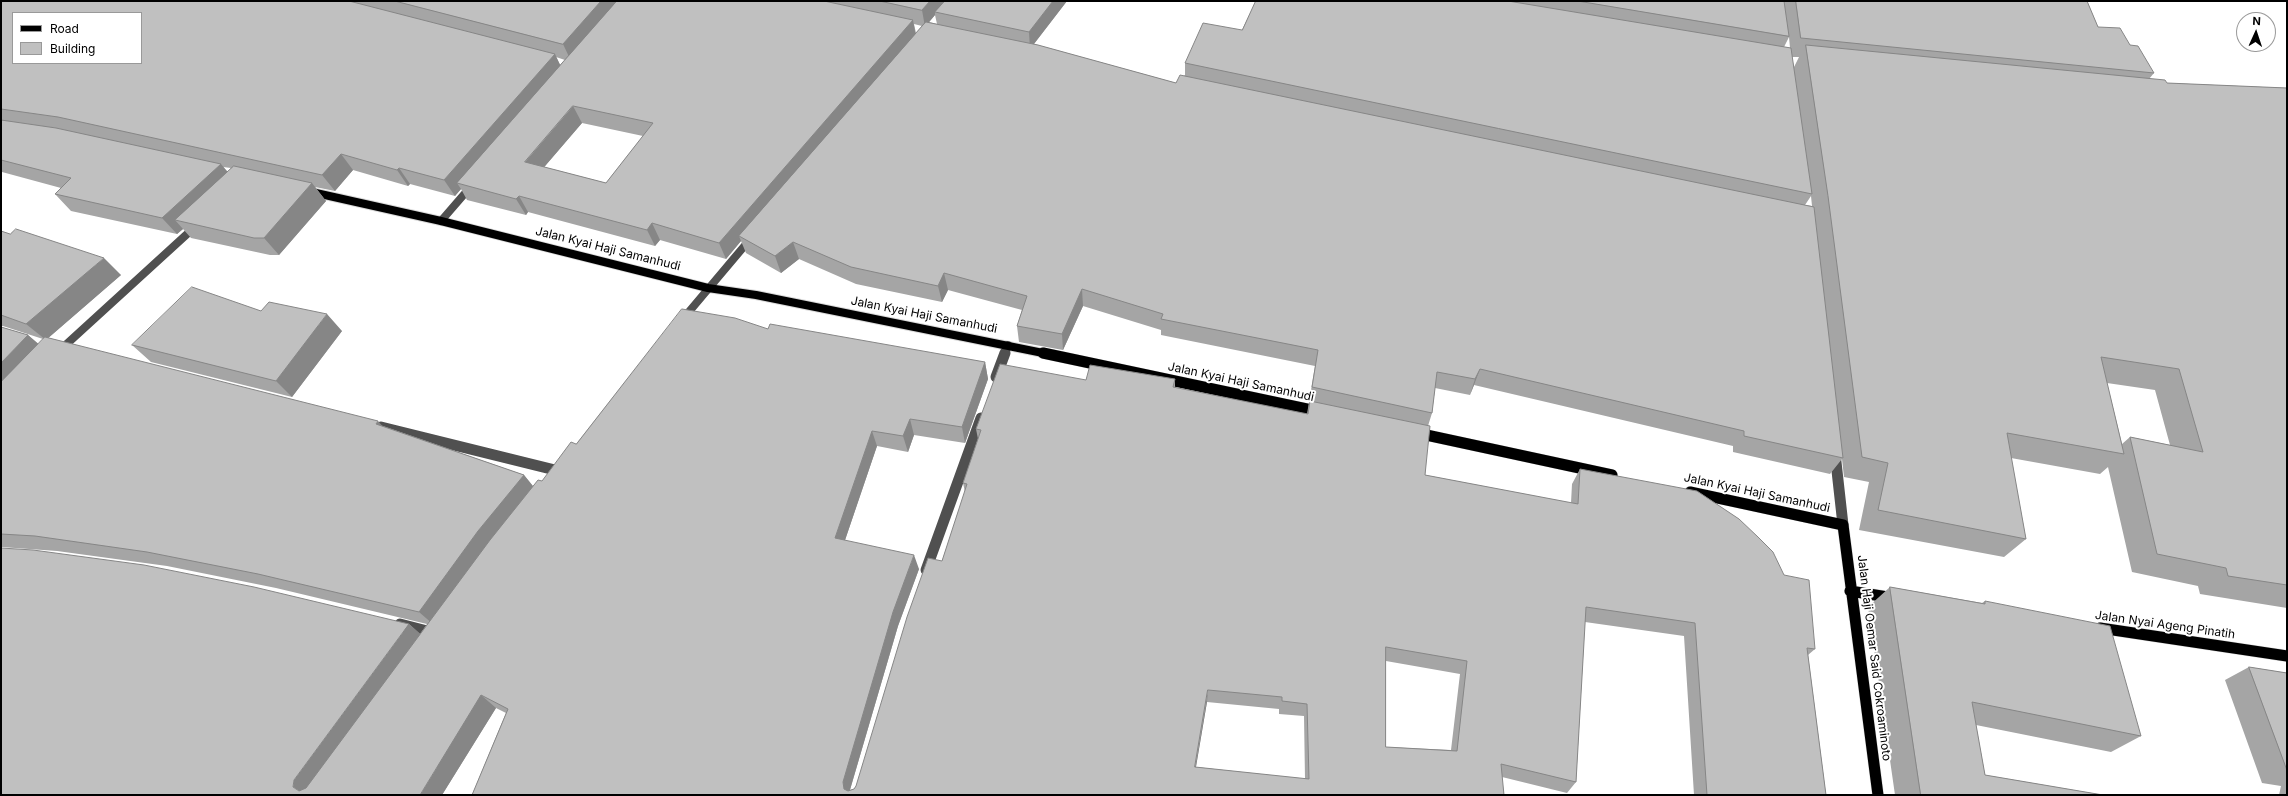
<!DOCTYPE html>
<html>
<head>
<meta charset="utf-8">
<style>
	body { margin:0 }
	#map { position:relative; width:2288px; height:796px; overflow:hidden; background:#fff; font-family:Inter,sans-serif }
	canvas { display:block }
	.frame { position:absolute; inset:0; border:2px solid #000; pointer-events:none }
	.legend { position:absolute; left:12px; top:12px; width:130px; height:52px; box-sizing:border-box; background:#fff; border:1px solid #999; margin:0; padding:5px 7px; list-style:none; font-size:12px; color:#000 }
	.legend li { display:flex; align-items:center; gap:8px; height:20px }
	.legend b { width:20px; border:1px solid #999 }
	.north { position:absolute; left:2236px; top:12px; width:40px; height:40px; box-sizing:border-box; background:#fff; border:1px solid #999; border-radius:50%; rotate:3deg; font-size:11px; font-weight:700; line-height:16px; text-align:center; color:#000 }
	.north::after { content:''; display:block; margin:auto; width:14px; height:18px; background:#000; clip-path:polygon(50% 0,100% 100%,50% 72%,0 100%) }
</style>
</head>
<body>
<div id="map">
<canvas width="2288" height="796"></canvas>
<div class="frame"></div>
<ul class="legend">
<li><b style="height:5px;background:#000"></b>Road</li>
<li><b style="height:11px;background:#c0c0c0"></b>Building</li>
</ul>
<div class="north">N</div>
</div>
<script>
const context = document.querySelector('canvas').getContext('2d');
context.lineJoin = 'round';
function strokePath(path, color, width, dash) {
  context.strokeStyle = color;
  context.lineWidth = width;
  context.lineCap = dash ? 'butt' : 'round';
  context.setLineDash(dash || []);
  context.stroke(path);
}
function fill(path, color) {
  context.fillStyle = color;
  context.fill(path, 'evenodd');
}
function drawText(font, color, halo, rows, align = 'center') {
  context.font = font + ' Inter,sans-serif';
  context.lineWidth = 4;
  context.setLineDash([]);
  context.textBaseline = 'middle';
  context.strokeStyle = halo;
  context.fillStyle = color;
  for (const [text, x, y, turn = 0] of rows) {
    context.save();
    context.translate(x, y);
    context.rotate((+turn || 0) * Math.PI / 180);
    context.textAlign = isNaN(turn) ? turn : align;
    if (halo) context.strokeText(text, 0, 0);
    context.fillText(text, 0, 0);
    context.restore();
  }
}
const majorFar1 = new Path2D(`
	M 307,191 L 441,221 L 708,288 L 756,295 L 1048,354`);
const major = new Path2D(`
	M 1043,353 L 1321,412
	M 1417,433 L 1612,475
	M 1690,492 L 1843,525 L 1878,795
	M 1850,591 L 1894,598
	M 2100,628 L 2287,656`);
strokePath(majorFar1, '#dbdbdb', 10);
strokePath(major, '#dbdbdb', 12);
strokePath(new Path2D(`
	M 441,221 L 473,184
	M 682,320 L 752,237
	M 59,351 L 197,225
	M 1005,354 L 1008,345`), '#505050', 8);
strokePath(new Path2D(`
	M 996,377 L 1005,353
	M 381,427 L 559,471
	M 1835,453 L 1843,525
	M 926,570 L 981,418
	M 400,624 L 435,633`), '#505050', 11);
strokePath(majorFar1, '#000', 8);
strokePath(major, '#000', 11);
fill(new Path2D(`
	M 1,1 L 1067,1 L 1034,44 L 1176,83 L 1185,75 L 1185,63 L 1242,30 L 1256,1 L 2087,1 L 2098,27 L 2130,45 L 2154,73 L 2149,79 L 2167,83 L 2287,88 L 2287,608 L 2200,594 L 2198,586 L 2132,572 L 2108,467 L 2100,474 L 2011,458 L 2026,539 L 2004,557 L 1859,530 L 1869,482 L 1844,477 L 1842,459 L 1830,474 L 1733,452 L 1733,446 L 1474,385 L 1470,395 L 1435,388 L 1432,413 L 1428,426 L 1425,475 L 1571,503 L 1572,484 L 1580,469 L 1815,649 L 1808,655 L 1826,795 L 1694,795 L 1684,636 L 1585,622 L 1576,782 L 1567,793 L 1502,777 L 1504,795 L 472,795 L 506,713 L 496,708 L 442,795 L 409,624 L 420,634 L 427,624 L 276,588 L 167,566 L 57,551 L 1,547 L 1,327 L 28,335 L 38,344 L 43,339 L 3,326 L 1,326 L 1,231 L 121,275 L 48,338 L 383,426 L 524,475 L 533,486 L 542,481 L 576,444 L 768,329 L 985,362 L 988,379 L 965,443 L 914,435 L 908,452 L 877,446 L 845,540 L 919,569 L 898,626 L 850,790 L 854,789 L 856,786 L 942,561 L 965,492 L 963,483 L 978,439 L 976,429 L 1086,380 L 1175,379 L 1175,388 L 1307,414 L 1315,366 L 1161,335 L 1161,330 L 1083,306 L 1063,350 L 1019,342 L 1017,326 L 1022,310 L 948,290 L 942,302 L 856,284 L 799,259 L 781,273 L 746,253 L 741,241 L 726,259 L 660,240 L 655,246 L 528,212 L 526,215 L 467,200 L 461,189 L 455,196 L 410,184 L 408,186 L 353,170 L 335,191 L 315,187 L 326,201 L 279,255 L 270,255 L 191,238 L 183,229 L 177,234 L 71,211 L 55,194 L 61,188 L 2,172 L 1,173 ZM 935,15 L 937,24 L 929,22 ZM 914,24 L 922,26 L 916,33 ZM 1789,37 L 1790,48 L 1784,47 ZM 556,57 L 565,60 L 560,65 ZM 1792,57 L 1799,57 L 1794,67 ZM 582,123 L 643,136 L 606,183 L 544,167 ZM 223,167 L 231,168 L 228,172 ZM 1811,196 L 1812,206 L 1805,205 ZM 2107,383 L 2155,390 L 2170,445 L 2130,437 L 2122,444 ZM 1386,661 L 1460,674 L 1451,750 L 1386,747 ZM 1207,702 L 1279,709 L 1279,714 L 1304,716 L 1305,779 L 1196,767 Z
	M 261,311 L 342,331 L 292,397 L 151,362 L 132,345 Z
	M 1890,587 L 1982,603 L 1985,601 L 2141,736 L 2111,752 L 1976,725 L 1985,775 L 2103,795 L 1895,795 L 1868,607 Z
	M 2249,667 L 2287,673 L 2287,795 L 2279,795 L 2281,786 L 2262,783 L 2225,680 Z`), '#a5a5a5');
fill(new Path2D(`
	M 601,1 L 623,1 L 571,61 L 563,44 Z
	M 930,1 L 947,1 L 935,12 L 935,15 L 925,27 L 922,10 Z
	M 1053,1 L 1067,1 L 1030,49 L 1029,32 Z
	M 913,20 L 916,37 L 739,236 L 741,241 L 726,259 L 719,243 Z
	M 555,54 L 563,71 L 457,183 L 461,189 L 455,196 L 444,180 Z
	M 573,106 L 582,123 L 534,179 L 525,162 Z
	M 341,154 L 353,170 L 335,191 L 322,175 Z
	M 221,164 L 235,181 L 175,220 L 183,229 L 177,234 L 162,218 Z
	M 399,168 L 410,184 L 408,186 L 397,170 Z
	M 312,183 L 326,201 L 279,255 L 264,238 Z
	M 519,196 L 528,212 L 526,215 L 516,199 Z
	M 652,223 L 660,240 L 655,246 L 647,230 Z
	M 793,242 L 799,259 L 781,273 L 775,256 Z
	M 104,258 L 121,275 L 46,340 L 26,324 Z
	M 944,273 L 948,290 L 942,302 L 938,286 Z
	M 1082,289 L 1083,306 L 1063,350 L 1062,334 Z
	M 327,314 L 342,331 L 292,397 L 276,381 Z
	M 28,335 L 48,352 L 1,400 L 1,363 Z
	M 985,362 L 988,379 L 965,443 L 962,427 Z
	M 1480,369 L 1474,385 L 1470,395 L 1475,379 Z
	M 910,419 L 914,435 L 908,452 L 903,436 Z
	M 378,421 L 392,437 L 376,424 Z
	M 872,431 L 877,446 L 841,552 L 835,538 Z
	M 524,475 L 536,490 L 434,625 L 419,612 L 478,531 Z
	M 914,555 L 919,569 L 898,626 L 849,793 L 844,789 L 843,782 L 893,612 Z
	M 409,624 L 425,638 L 313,791 L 299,791 L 293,787 L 294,780 Z
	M 1208,690 L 1207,702 L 1194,778 L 1195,767 Z
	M 481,695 L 496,708 L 442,795 L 420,795 Z`), '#868686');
const building = new Path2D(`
	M 1,1 L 349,1 L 555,54 L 444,180 L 399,168 L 397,170 L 341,154 L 322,175 L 58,117 L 1,109 ZM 13,13 L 141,13 L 141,63 L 13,63 Z
	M 395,1 L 601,1 L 563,44 Z
	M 617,1 L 824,1 L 913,20 L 719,243 L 652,223 L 647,230 L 519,196 L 516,199 L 457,183 ZM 573,106 L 653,123 L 606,183 L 525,162 Z
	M 880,1 L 930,1 L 922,10 Z
	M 945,1 L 1053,1 L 1029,32 L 935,12 Z
	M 1256,1 L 1508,1 L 1791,48 L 1812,194 L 1185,63 L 1203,23 L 1242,30 Z
	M 1578,1 L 1784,1 L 1789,36 Z
	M 1796,1 L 2087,1 L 2098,27 L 2120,28 L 2130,45 L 2138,46 L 2154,73 L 1801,38 Z
	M 926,22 L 1038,45 L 1176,83 L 1180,75 L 1814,207 L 1843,458 L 1744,436 L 1744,431 L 1480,369 L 1475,379 L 1437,372 L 1432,413 L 1312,387 L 1318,350 L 1161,319 L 1163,314 L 1082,289 L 1062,334 L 1017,326 L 1027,296 L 944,273 L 938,286 L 851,267 L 793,242 L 775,256 L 739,236 Z
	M 1806,45 L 2165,80 L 2167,83 L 2287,88 L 2287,585 L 2228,576 L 2226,568 L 2157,554 L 2130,437 L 2203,452 L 2179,369 L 2101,357 L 2124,454 L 2007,433 L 2026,539 L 1878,510 L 1888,463 L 1862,457 L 1828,196 Z
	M 1,120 L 56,128 L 221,164 L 162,218 L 55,194 L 71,178 L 1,160 Z
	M 234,166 L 312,183 L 264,238 L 254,238 L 175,220 Z
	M 16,229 L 104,258 L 26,324 L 1,315 L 1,231 L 10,234 Z
	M 192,287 L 261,311 L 269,302 L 327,314 L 276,381 L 132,345 Z
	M 682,309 L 735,318 L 768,329 L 770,324 L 985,362 L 962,427 L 910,419 L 903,436 L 872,431 L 835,538 L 914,555 L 893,612 L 843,782 L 844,789 L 848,791 L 854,789 L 856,786 L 907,617 L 928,558 L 942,561 L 967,484 L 963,483 L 981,430 L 976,429 L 1000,364 L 1086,380 L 1090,365 L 1175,379 L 1173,387 L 1308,414 L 1310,401 L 1430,426 L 1425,475 L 1578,504 L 1580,469 L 1697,491 L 1739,519 L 1758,537 L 1773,552 L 1784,575 L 1809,580 L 1815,649 L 1807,648 L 1826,795 L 1707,795 L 1695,623 L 1586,607 L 1576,782 L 1501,764 L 1504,795 L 472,795 L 508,709 L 481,695 L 420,795 L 1,795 L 1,548 L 33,550 L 144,565 L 254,587 L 409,624 L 294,780 L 293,787 L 299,791 L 306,788 L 490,540 L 538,480 L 542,481 L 571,442 L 576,444 ZM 1386,647 L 1467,661 L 1457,751 L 1386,747 ZM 1208,690 L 1282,697 L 1282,701 L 1307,704 L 1309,779 L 1195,767 Z
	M 1,327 L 28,335 L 1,363 Z
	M 45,337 L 378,421 L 376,424 L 524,475 L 478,531 L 419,612 L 258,574 L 147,552 L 35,536 L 1,534 L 1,382 Z
	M 1890,587 L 1985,604 L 1985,601 L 2110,626 L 2141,736 L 1972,702 L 1985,775 L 2103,795 L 1921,795 Z
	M 2249,667 L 2287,673 L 2287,770 Z`);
fill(building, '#c0c0c0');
strokePath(building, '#868686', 1);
drawText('12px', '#000', '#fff', [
	["Jalan Kyai Haji Samanhudi",608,249,14],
	["Jalan Kyai Haji Samanhudi",924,315,11],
	["Jalan Kyai Haji Samanhudi",1241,382,12],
	["Jalan Kyai Haji Samanhudi",1757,493,12],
	["Jalan Nyai Ageng Pinatih",2165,625,8],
	["Jalan Haji Oemar Said Cokroaminoto",1874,658,83]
]);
</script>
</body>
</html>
